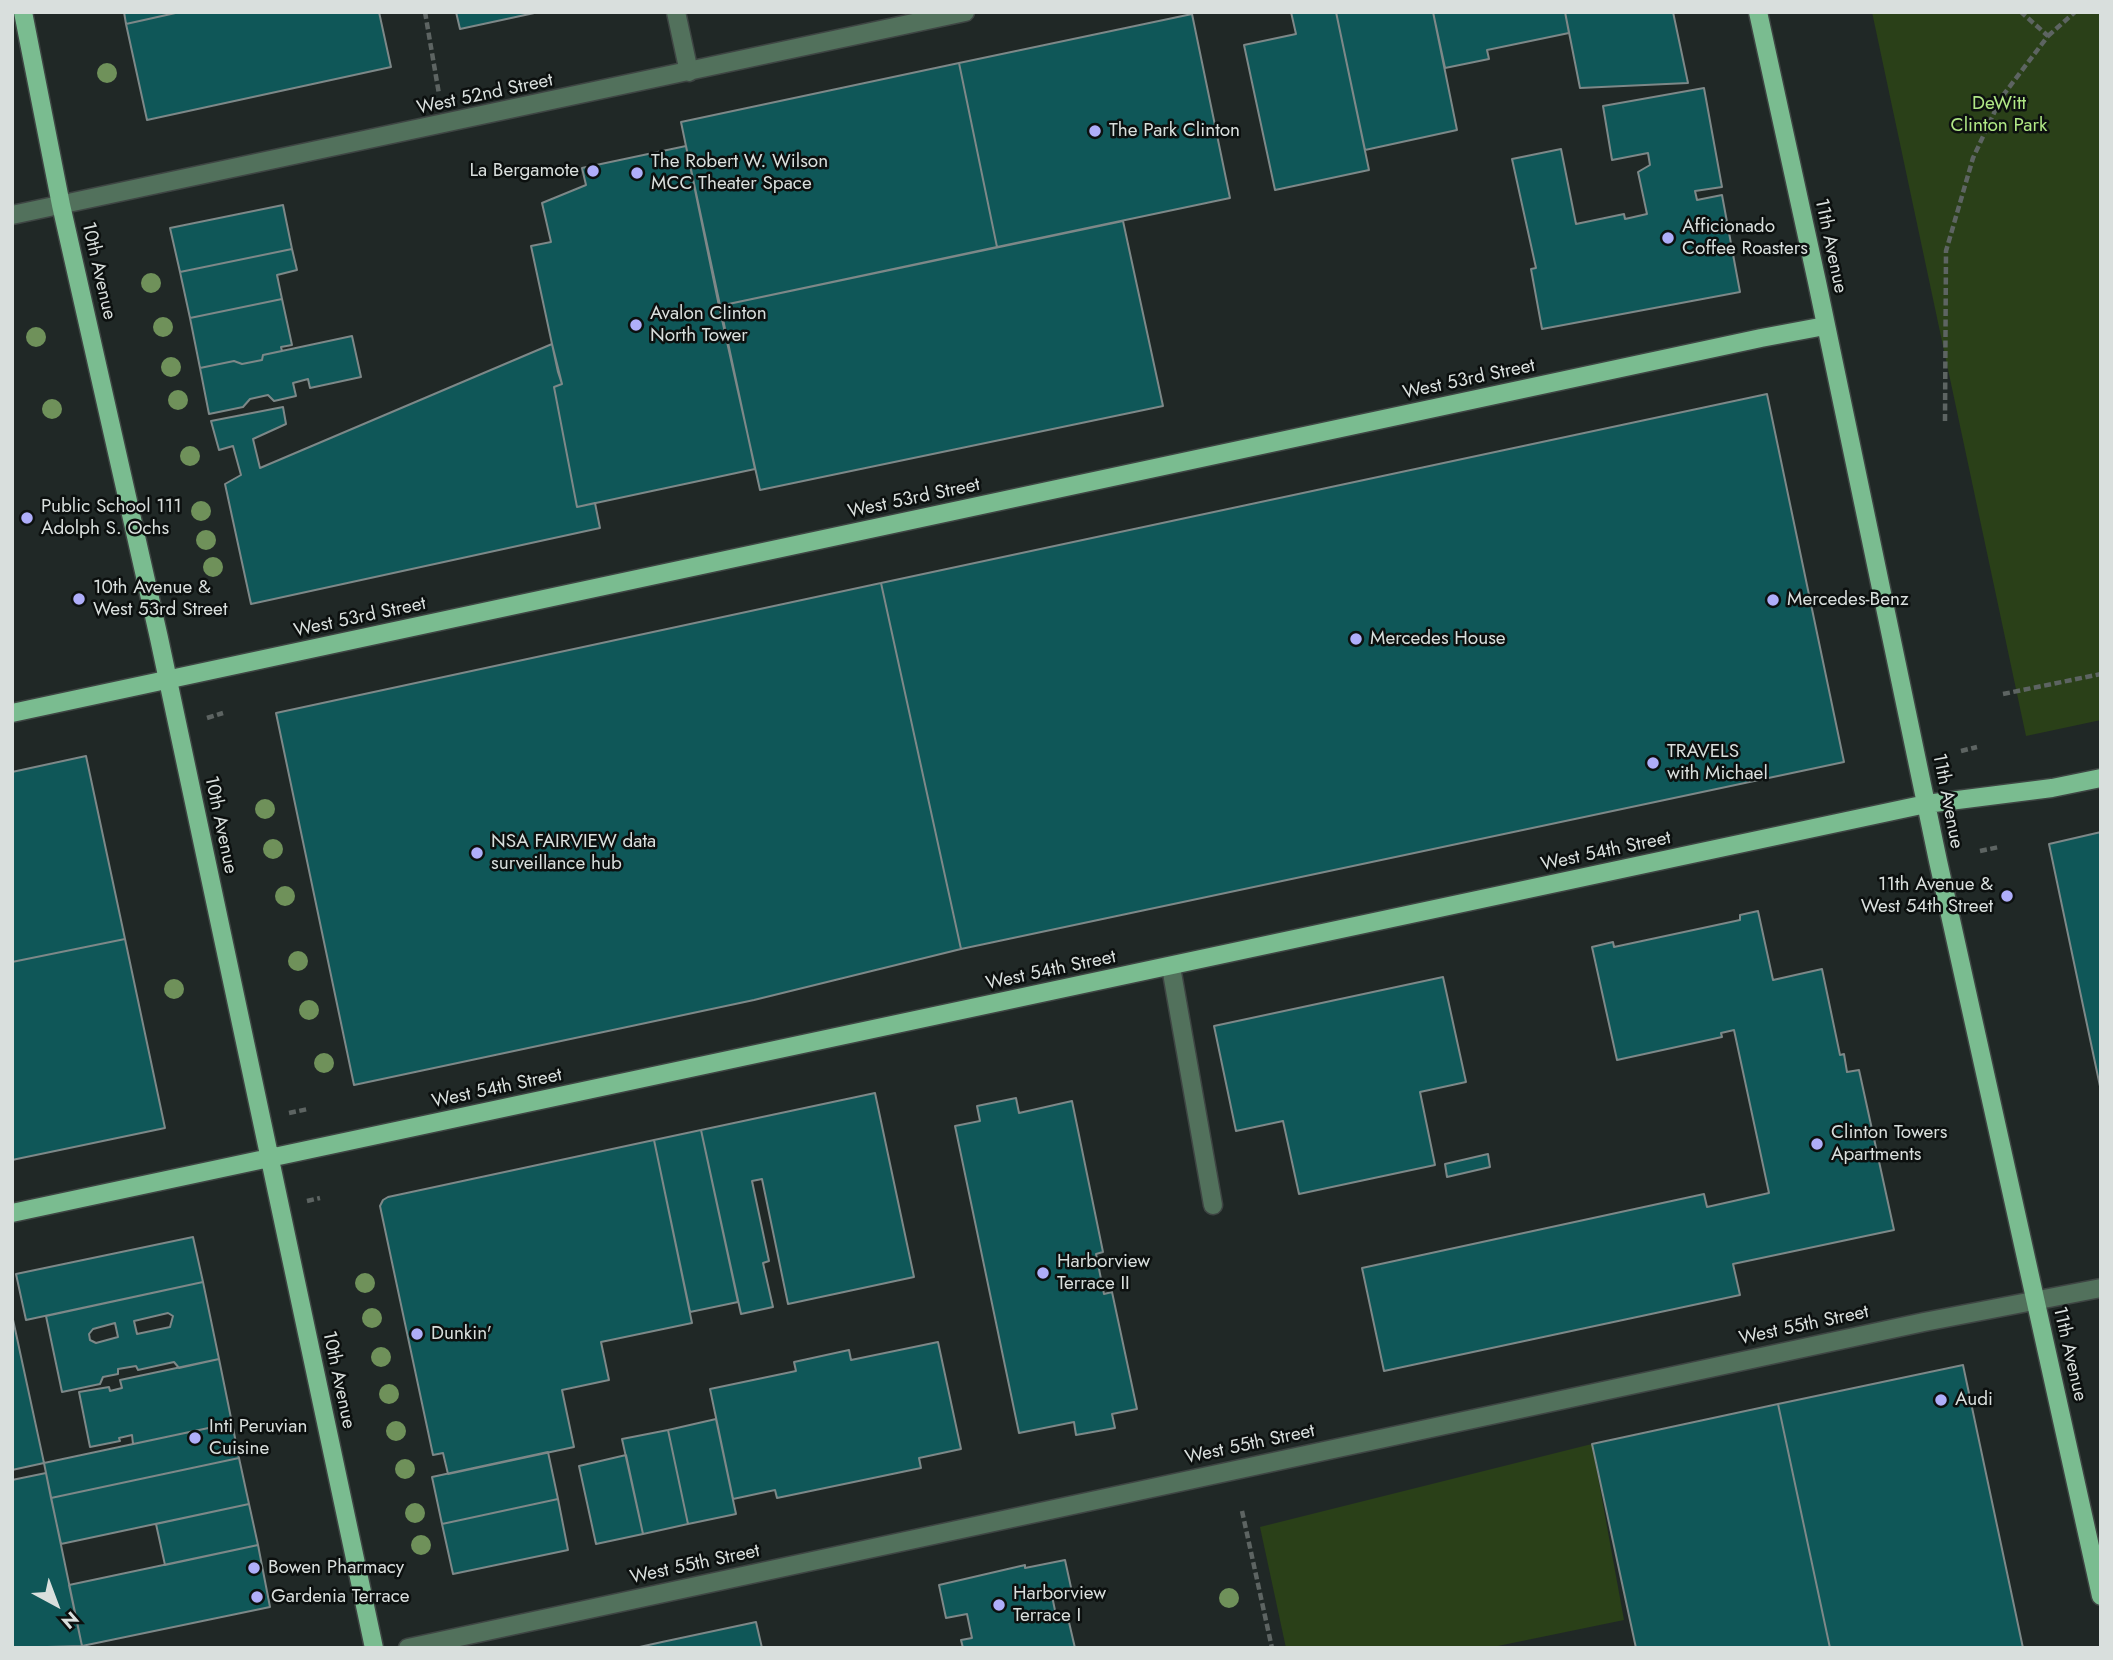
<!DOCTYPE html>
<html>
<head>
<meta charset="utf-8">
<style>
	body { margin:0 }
	#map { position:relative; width:2113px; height:1660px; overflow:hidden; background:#202826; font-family:Jost,sans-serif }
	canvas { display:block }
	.frame { position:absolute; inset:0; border:14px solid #d9dfdd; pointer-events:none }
	.north { position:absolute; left:21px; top:1569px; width:70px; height:70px; -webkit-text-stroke:5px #0c100f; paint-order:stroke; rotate:139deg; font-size:19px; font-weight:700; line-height:28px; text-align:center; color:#d9dfdd }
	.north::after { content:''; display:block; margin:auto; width:24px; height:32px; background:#d9dfdd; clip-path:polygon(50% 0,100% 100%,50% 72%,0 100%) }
</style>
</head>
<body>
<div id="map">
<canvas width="2113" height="1660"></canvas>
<div class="frame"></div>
<div class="north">N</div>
</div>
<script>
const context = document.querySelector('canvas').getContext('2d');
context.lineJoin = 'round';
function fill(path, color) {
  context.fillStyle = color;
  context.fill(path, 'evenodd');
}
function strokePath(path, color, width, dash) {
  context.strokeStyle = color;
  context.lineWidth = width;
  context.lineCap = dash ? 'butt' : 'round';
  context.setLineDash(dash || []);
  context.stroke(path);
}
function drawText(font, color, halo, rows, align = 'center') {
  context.font = font + ' Jost,sans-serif';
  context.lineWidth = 5;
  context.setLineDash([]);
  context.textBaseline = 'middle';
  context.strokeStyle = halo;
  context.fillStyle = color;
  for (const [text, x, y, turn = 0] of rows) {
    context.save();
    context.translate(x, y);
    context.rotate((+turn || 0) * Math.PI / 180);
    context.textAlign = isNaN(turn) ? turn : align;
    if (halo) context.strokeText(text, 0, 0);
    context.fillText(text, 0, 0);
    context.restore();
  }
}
fill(new Path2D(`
	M 1872,12 L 2101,12 L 2101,720 L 2026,736 Z
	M 1592,1444 L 1624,1620 L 1488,1648 L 1286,1648 L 1260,1527 Z`), '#2a4018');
const building = new Path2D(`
	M 124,12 L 180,12 L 126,24 Z
	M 180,12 L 379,12 L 391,67 L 147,120 L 126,24 Z
	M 456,12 L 539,12 L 460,29 Z
	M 1291,12 L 1336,12 L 1369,170 L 1275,190 L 1244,45 L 1296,34 Z
	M 1336,12 L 1433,12 L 1457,130 L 1365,150 Z
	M 1433,12 L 1565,12 L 1569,33 L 1487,50 L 1489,59 L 1445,68 Z
	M 1565,12 L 1673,12 L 1688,83 L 1580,88 Z
	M 1192,14 L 1230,198 L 997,247 L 959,63 Z
	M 959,63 L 997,247 L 719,306 L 681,122 Z
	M 1704,88 L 1722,187 L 1695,191 L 1697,200 L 1722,195 L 1740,292 L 1542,329 L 1531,269 L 1536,268 L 1512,159 L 1561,149 L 1576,224 L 1624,214 L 1625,219 L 1647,214 L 1638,172 L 1650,165 L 1648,153 L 1612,160 L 1603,106 Z
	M 686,146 L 755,469 L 577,507 L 554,387 L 562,384 L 558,372 L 531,246 L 551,242 L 542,203 L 586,185 L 582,168 Z
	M 283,205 L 292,249 L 180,272 L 170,228 Z
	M 1123,221 L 1163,406 L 760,490 L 719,306 Z
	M 292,249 L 297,270 L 277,275 L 282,299 L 190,318 L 180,272 Z
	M 282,299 L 292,345 L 281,347 L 282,351 L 263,355 L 262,360 L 242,364 L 234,361 L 200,368 L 190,318 Z
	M 352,336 L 361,377 L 310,388 L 308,379 L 293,383 L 296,396 L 274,401 L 268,395 L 250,399 L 243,407 L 209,414 L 200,368 L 234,361 L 242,364 L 262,360 L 263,355 Z
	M 552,344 L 562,384 L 554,387 L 577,507 L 595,503 L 600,528 L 251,604 L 225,484 L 241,475 L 233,446 L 219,450 L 211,421 L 283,407 L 286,424 L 253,439 L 260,468 Z
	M 1767,394 L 1844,762 L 961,949 L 881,583 Z
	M 881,583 L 961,949 L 754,1000 L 354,1085 L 276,713 Z
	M 86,756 L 125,939 L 12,962 L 12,772 Z
	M 2101,832 L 2101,1091 L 2049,844 Z
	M 1758,911 L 1773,980 L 1822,969 L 1840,1055 L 1844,1054 L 1847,1072 L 1859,1070 L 1894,1230 L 1733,1264 L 1740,1295 L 1384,1371 L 1362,1268 L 1704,1194 L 1707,1207 L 1769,1193 L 1734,1030 L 1721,1033 L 1722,1037 L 1617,1060 L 1592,947 L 1613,942 L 1614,947 L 1740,920 L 1740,915 Z
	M 125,939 L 165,1128 L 12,1160 L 12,962 Z
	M 1443,977 L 1466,1082 L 1420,1092 L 1435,1165 L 1299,1194 L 1283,1121 L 1236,1131 L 1214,1026 Z
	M 875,1093 L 914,1277 L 788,1304 L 762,1179 L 752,1181 L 769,1261 L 763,1263 L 773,1307 L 741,1314 L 701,1130 Z
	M 1016,1098 L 1019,1113 L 1072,1101 L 1103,1252 L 1096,1254 L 1104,1294 L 1112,1292 L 1137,1409 L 1112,1414 L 1115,1428 L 1076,1435 L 1074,1422 L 1019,1433 L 955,1126 L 980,1121 L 977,1106 Z
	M 701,1130 L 738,1302 L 690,1312 L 654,1140 Z
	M 654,1140 L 692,1323 L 601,1342 L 609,1380 L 562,1390 L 574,1447 L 448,1474 L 443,1453 L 433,1455 L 380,1206 L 383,1200 L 388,1197 Z
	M 1488,1154 L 1490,1167 L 1447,1177 L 1445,1164 Z
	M 193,1237 L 203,1282 L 26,1320 L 16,1274 Z
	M 203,1282 L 219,1359 L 179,1368 L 174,1362 L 138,1370 L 136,1366 L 118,1369 L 118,1374 L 103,1377 L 100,1384 L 62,1392 L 46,1316 ZM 168,1313 L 173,1316 L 170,1327 L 137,1334 L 134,1321 ZM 115,1323 L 118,1337 L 96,1343 L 90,1340 L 89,1334 L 93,1329 Z
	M 12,1315 L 44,1463 L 12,1470 Z
	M 938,1342 L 961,1449 L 919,1458 L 921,1468 L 777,1498 L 775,1490 L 733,1499 L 710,1389 L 796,1371 L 794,1362 L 849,1350 L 851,1360 Z
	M 219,1359 L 232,1423 L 133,1444 L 132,1435 L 119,1438 L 120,1441 L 90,1447 L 79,1392 L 109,1387 L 110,1391 L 122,1388 L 120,1380 Z
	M 1963,1365 L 2023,1648 L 1830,1648 L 1778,1404 Z
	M 1778,1404 L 1830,1648 L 1636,1648 L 1592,1444 Z
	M 716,1419 L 736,1514 L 688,1524 L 668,1430 Z
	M 232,1423 L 239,1458 L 51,1498 L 44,1463 Z
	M 668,1430 L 688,1524 L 643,1534 L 622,1439 Z
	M 548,1452 L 558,1499 L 442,1524 L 432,1477 Z
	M 626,1455 L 643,1534 L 596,1544 L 579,1466 Z
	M 239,1458 L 249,1504 L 61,1544 L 51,1498 Z
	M 46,1473 L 82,1646 L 12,1648 L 12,1480 Z
	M 558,1499 L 568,1550 L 453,1574 L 442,1524 Z
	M 249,1504 L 258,1545 L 165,1565 L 156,1524 Z
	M 258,1545 L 270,1607 L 82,1646 L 69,1585 Z
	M 1065,1560 L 1072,1592 L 1052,1596 L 1057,1620 L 1068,1618 L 1075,1648 L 963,1648 L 961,1640 L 972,1638 L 967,1614 L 946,1618 L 939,1585 L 1025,1565 L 1025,1568 Z
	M 756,1622 L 762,1648 L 635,1648 L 662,1642 Z`);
fill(building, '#0f5758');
strokePath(building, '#7d8888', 2);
const minor = new Path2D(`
	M 676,12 L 689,72
	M 12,215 L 965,12
	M 1171,967 L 1213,1205
	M 408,1648 L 1924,1322 L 2101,1288`);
const major = new Path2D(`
	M 23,12 L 61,205 L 159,638 L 374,1648
	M 1758,12 L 1817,282 L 1938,861 L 2101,1596
	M 12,713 L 1761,338 L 1825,326
	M 12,1213 L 1926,804 L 2052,788 L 2101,778`);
strokePath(minor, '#3e4543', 21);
strokePath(major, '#3e4543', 21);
strokePath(new Path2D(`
	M 425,12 L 439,94
	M 2048,36 L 2075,12
	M 1945,421 L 1946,251 L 1973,158 L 2001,98 L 2048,36 L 2021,12
	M 2003,694 L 2101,674
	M 207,718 L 223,713
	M 1961,751 L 1977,747
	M 1980,851 L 1999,847
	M 289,1113 L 308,1109
	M 307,1201 L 320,1198
	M 1242,1511 L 1272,1648`), '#5d6462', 4.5, [7, 3.5]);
strokePath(minor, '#52715c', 18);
strokePath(major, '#7abc90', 18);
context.fillStyle = '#6f915a';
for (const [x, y] of [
	[107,73],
	[151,283],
	[163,327],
	[36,337],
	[171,367],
	[178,400],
	[52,409],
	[190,456],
	[201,511],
	[206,540],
	[213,567],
	[265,809],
	[273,849],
	[285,896],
	[298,961],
	[174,989],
	[309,1010],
	[324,1063],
	[365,1283],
	[372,1318],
	[381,1357],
	[389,1394],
	[396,1431],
	[405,1469],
	[415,1513],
	[421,1545],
	[1229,1598]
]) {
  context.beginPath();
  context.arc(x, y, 10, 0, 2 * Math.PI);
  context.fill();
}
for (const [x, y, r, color] of [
	[1095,131,7,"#afaefa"],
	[593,171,7,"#afaefa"],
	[637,173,7,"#afaefa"],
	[1668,238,7,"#afaefa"],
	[636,325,7,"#afaefa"],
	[27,518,7,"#afaefa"],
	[79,599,7,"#afaefa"],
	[1773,600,7,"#afaefa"],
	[1356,639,7,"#afaefa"],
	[1653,763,7,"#afaefa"],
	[477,853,7,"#afaefa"],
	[2007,896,7,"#afaefa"],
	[1817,1144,7,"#afaefa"],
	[1043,1273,7,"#afaefa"],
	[417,1334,7,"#afaefa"],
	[1941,1400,7,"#afaefa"],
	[195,1438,7,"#afaefa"],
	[254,1568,7,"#afaefa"],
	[257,1597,7,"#afaefa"],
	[999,1605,7,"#afaefa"]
]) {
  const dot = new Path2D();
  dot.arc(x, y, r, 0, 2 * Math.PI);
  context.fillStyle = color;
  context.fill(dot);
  strokePath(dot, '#0c100f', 2.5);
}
drawText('19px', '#d9dfdd', '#0c100f', [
	["West 52nd Street",485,95,-12],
	["11th Avenue",1830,246,78],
	["10th Avenue",98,271,77],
	["West 53rd Street",1469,380,-12],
	["West 53rd Street",914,499,-12],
	["West 53rd Street",360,618,-12],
	["11th Avenue",1947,801,79],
	["10th Avenue",220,825,78],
	["West 54th Street",1606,852,-12],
	["West 54th Street",1051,971,-12],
	["West 54th Street",497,1089,-12],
	["West 55th Street",1804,1326,-12],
	["11th Avenue",2069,1354,77],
	["10th Avenue",338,1380,78],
	["West 55th Street",1250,1445,-12],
	["West 55th Street",695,1565,-12]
]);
drawText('19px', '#b0e785', '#0c100f', [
	["DeWitt",1999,104],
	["Clinton Park",1999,126]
]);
drawText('19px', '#d9dfdd', '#0c100f', [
	["The Park Clinton",1109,131],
	["The Robert W. Wilson",651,162],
	["MCC Theater Space",651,184],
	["La Bergamote",579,171,"right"],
	["Afficionado",1682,227],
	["Coffee Roasters",1682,249],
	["Avalon Clinton",650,314],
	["North Tower",650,336],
	["Public School 111",41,507],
	["Adolph S. Ochs",41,529],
	["10th Avenue &",93,588],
	["West 53rd Street",93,610],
	["Mercedes-Benz",1787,600],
	["Mercedes House",1370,639],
	["TRAVELS",1667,752],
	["with Michael",1667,774],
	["NSA FAIRVIEW data",491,842],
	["surveillance hub",491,864],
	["11th Avenue &",1993,885,"right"],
	["West 54th Street",1993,907,"right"],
	["Clinton Towers",1831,1133],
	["Apartments",1831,1155],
	["Harborview",1057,1262],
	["Terrace II",1057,1284],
	["Dunkin'",431,1334],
	["Audi",1955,1400],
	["Inti Peruvian",209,1427],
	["Cuisine",209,1449],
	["Bowen Pharmacy",268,1568],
	["Harborview",1013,1594],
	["Terrace I",1013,1616],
	["Gardenia Terrace",271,1597]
], 'left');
</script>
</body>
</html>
